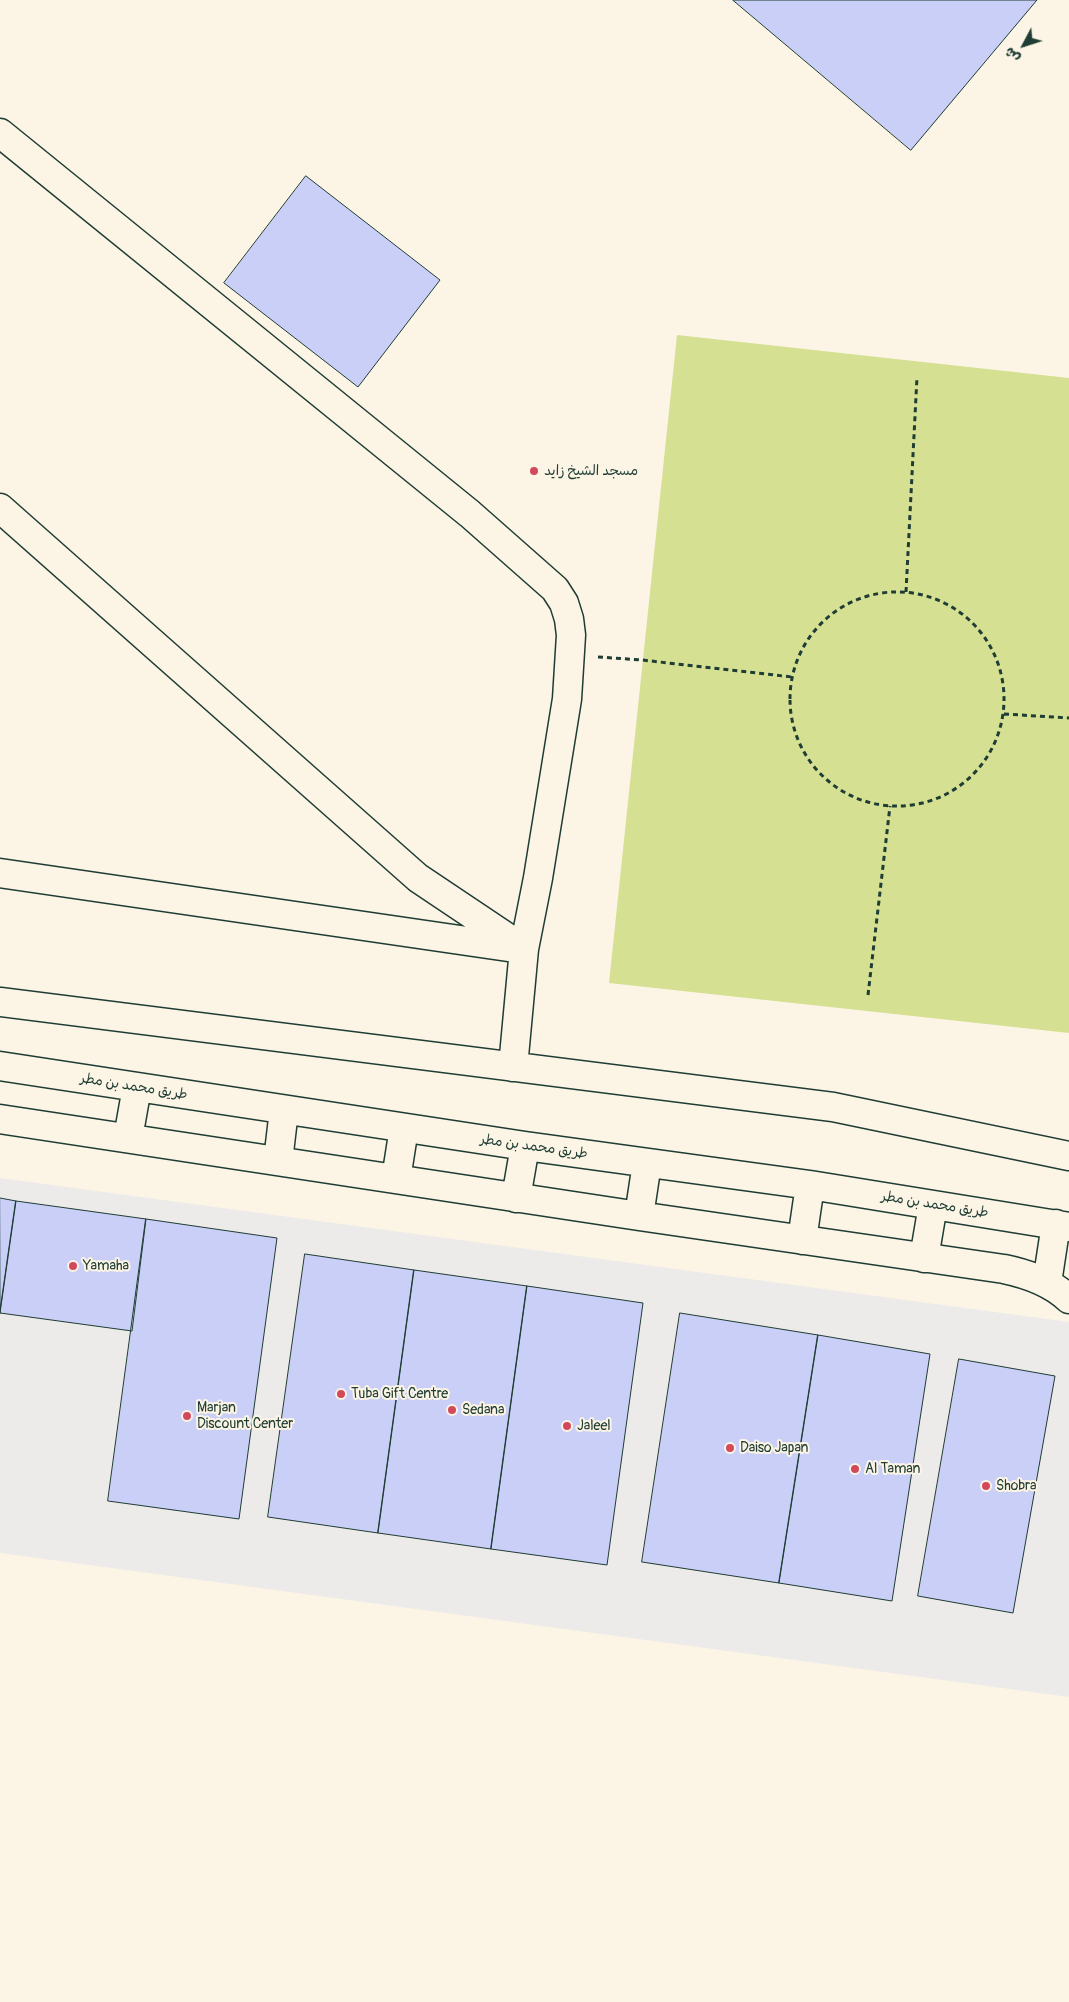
<!DOCTYPE html>
<html>
<head>
<meta charset="utf-8">
<style>
	body { margin:0 }
	#map { position:relative; width:1069px; height:2002px; overflow:hidden; background:#fcf5e5; font-family:Pangolin,"Playpen Sans Arabic",sans-serif }
	canvas { display:block }
	.north { position:absolute; left:999px; top:20px; width:50px; height:50px; -webkit-text-stroke:4px #fcf5e5; paint-order:stroke; rotate:230deg; font-size:14px; font-weight:700; line-height:20px; text-align:center; color:#1f3d34 }
	.north::after { content:''; display:block; margin:auto; width:18px; height:22px; background:#1f3d34; clip-path:polygon(50% 0,100% 100%,50% 72%,0 100%) }
</style>
</head>
<body>
<div id="map">
<canvas width="1069" height="2002"></canvas>
<div class="north">ش</div>
</div>
<script>
const context = document.querySelector('canvas').getContext('2d');
context.lineJoin = 'round';
function fill(path, color) {
  context.fillStyle = color;
  context.fill(path, 'evenodd');
}
function strokePath(path, color, width, dash) {
  context.strokeStyle = color;
  context.lineWidth = width;
  context.lineCap = dash ? 'butt' : 'round';
  context.setLineDash(dash || []);
  context.stroke(path);
}
function drawText(font, color, halo, rows, align = 'center') {
  context.font = font + ' Pangolin,"Playpen Sans Arabic",sans-serif';
  context.lineWidth = 4;
  context.setLineDash([]);
  context.textBaseline = 'middle';
  context.strokeStyle = halo;
  context.fillStyle = color;
  for (const [text, x, y, turn = 0] of rows) {
    context.save();
    context.translate(x, y);
    context.rotate((+turn || 0) * Math.PI / 180);
    context.textAlign = isNaN(turn) ? turn : align;
    if (halo) context.strokeText(text, 0, 0);
    context.fillText(text, 0, 0);
    context.restore();
  }
}
fill(new Path2D(`
	M 0,1178 L 1069,1322 L 1069,1697 L 0,1553 Z`), '#edeaea');
fill(new Path2D(`
	M 677,335 L 1069,378 L 1069,1033 L 609,983 Z`), '#d5e093');
const building = new Path2D(`
	M 733,0 L 1037,0 L 911,150 Z
	M 306,176 L 440,280 L 358,387 L 224,283 Z
	M 0,1198 L 16,1201 L 0,1313 Z
	M 16,1201 L 146,1219 L 132,1331 L 0,1313 Z
	M 146,1219 L 277,1238 L 239,1519 L 108,1501 Z
	M 305,1254 L 414,1270 L 378,1533 L 268,1517 Z
	M 414,1270 L 527,1286 L 491,1549 L 378,1533 Z
	M 527,1286 L 643,1303 L 607,1565 L 491,1549 Z
	M 680,1313 L 818,1335 L 779,1583 L 642,1562 Z
	M 818,1335 L 930,1354 L 892,1601 L 779,1583 Z
	M 959,1359 L 1055,1376 L 1013,1613 L 918,1596 Z`);
fill(building, '#c9cff7');
strokePath(building, '#1f3d34', 1);
const minor = new Path2D(`
	M 0,133 L 470,514 L 555,589 L 564,603 L 569,619 L 571,635 L 567,699 L 538,878 L 524,949 L 513,1067
	M 0,508 L 418,878 L 524,949
	M 0,873 L 515,948
	M 0,1002 L 833,1107 L 1069,1156
	M 0,1066 L 525,1146 L 810,1185 L 1069,1227
	M 0,1119 L 639,1216 L 1004,1269 C 1028,1274 1051,1282 1069,1299
	M 128,1138 L 137,1087
	M 278,1161 L 284,1110
	M 396,1179 L 404,1128
	M 516,1198 L 525,1146
	M 639,1216 L 647,1163
	M 802,1240 L 810,1185
	M 924,1258 L 933,1205
	M 1047,1283 L 1056,1224`);
strokePath(minor, '#1f3d34', 31);
strokePath(new Path2D(`
	M790 699a107 107 0 1 1 214 0a107 107 0 1 1-214 0Z
	M 906,592 L 917,377
	M 598,657 L 642,660 L 792,677
	M 1004,714 L 1069,718
	M 868,995 L 890,806`), '#1f3d34', 3, [5, 4]);
strokePath(minor, '#fcf5e5', 28);
for (const [x, y, r, color] of [
	[534,471,5,"#d1495b"],
	[73,1266,5,"#d1495b"],
	[341,1394,5,"#d1495b"],
	[452,1410,5,"#d1495b"],
	[187,1416,5,"#d1495b"],
	[567,1426,5,"#d1495b"],
	[730,1448,5,"#d1495b"],
	[855,1469,5,"#d1495b"],
	[986,1486,5,"#d1495b"]
]) {
  const dot = new Path2D();
  dot.arc(x, y, r, 0, 2 * Math.PI);
  context.fillStyle = color;
  context.fill(dot);
  strokePath(dot, '#fcf5e5', 2);
}
drawText('14px', '#1f3d34', '#fcf5e5', [
	["مسجد الشيخ زايد",544,471],
	["Yamaha",83,1266],
	["Tuba Gift Centre",351,1394],
	["Marjan",197,1408],
	["Discount Center",197,1424],
	["Sedana",462,1410],
	["Jaleel",577,1426],
	["Daiso Japan",740,1448],
	["Al Taman",865,1469],
	["Shobra",996,1486]
], 'left');
drawText('14px', '#1f3d34', '#fcf5e5', [
	["طريق محمد بن مطر",134,1087,9],
	["طريق محمد بن مطر",534,1147,8],
	["طريق محمد بن مطر",935,1205,9]
]);
</script>
</body>
</html>
